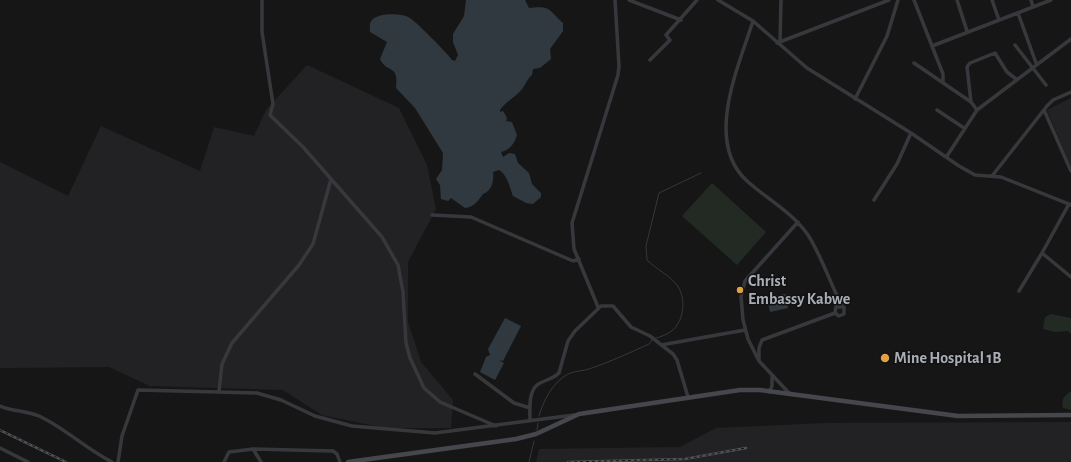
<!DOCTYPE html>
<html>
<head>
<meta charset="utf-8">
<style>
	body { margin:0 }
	canvas { display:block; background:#161617 }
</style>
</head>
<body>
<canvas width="1071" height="462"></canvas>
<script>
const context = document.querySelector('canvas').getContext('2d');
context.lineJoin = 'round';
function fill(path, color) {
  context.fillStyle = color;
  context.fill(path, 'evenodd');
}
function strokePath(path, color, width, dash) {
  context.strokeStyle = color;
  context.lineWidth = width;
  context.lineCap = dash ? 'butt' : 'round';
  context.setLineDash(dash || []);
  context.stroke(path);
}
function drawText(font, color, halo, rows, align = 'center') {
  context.font = font + ' "Alegreya Sans",sans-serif';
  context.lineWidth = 3;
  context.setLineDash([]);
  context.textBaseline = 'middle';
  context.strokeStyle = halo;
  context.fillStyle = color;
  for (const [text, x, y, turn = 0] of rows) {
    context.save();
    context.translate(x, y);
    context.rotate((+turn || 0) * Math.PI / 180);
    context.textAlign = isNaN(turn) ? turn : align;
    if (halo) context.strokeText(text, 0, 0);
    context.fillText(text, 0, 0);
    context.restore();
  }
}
fill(new Path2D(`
	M 307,65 L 399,108 L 427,165 L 436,209 L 408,262 L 408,322 L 421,362 L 453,400 L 451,428 L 385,428 L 322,415 L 283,390 L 150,386 L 109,367 L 0,368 L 0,162 L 68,196 L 101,126 L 200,171 L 214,127 L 254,136 L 266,110 Z
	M 1071,98 L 1071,167 L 1047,110 Z
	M 1071,422 L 1071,462 L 536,462 L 539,449 L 680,447 L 716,428 L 826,423 Z`), '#222224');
fill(new Path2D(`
	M 712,183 L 766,232 L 737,265 L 682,216 Z
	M 1051,314 L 1071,318 L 1071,334 L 1068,331 L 1055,332 L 1043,329 L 1045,317 Z
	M 1071,391 L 1071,410 L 1063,408 C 1061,399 1064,396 1071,391 Z`), '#222a23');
fill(new Path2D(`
	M 466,0 L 525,0 L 529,8 C 552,5 549,11 563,23 L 563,31 L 550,49 L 551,59 L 540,68 L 533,69 L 532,75 C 527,79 526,84 522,89 C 516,97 506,101 500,110 L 500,112 L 503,111 L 507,118 L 506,121 L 512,122 L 517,135 C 514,144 510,150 501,152 L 503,157 L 509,153 L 515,154 L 518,163 L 529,173 L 532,184 L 541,193 L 541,197 L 533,204 L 526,203 L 513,196 C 510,188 507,174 499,170 L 493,172 C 494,181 492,191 483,194 C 478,201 474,207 465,208 L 451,198 L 448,201 L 441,199 L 440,185 L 436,179 L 442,170 L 443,153 L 415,108 L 396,88 C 399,63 388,75 380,59 L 387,42 L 370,32 C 370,28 369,23 372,20 C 378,13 400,13 408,17 C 414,19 449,55 452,60 L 455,61 L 458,55 L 453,42 L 453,34 L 464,16 Z
	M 786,294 L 788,308 L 770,312 L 767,297 Z
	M 505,318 L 521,326 L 503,361 L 499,360 L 504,363 L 495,380 L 480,372 L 486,357 L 490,355 L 488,349 Z`), '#30393f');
strokePath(new Path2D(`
	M 656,338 C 664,336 673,332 677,325 C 685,314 685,294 676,284 C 669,275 656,269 647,260 L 646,246 L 659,193 L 701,173
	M 539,416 C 543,401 553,382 568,374 C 574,371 583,371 589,369 C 610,362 629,353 649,344 L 653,339
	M 537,430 L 538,423
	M 529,462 L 534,441`), '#30393f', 1);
strokePath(new Path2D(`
	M 262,0 L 262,32 L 273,104 L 270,115 L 303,147 L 382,237 L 398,265 L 403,292 L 406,343 L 410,358 L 424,388 L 440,402 L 496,426
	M 629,0 L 681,20
	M 718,0 L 753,21 L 807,68 L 911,133 L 959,166 L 975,175 L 1001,177 L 1071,205
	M 914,0 L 943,74 L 943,83
	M 957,0 L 967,31
	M 992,0 L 999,20
	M 1031,0 L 1033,7
	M 1018,13 L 1036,63
	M 753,21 C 738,68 704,142 747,181 C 767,199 792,212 808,235 C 822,257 830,283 842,306
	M 780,41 L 781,0
	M 777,43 L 889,0
	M 1015,45 L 1046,85
	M 932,46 L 1051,0
	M 650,60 L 670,40 L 666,35 L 697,0
	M 914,63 L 971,102
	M 855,99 L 887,36 L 898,0
	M 937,110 L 964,128
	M 977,110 L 971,102 L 967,67 L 970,63 L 995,53 L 1007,72 L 1016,79
	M 1044,110 L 1071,171
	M 947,156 L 977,110 L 1071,39
	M 992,176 L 1047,106 L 1053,100 L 1071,92
	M 874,200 L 897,164 L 911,133
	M 432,215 L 471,217 L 573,261 L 579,259
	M 1042,253 L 1069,204
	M 1019,291 L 1042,253 L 1071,277
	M 598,307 L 574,249 L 572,223 L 618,75 L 619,66 L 615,0
	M 837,307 L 844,307 L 844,314 L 839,316 L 835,313 L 837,298
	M 661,345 L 745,330
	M 759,360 L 759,348 L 762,340 L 835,313
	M 475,374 L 514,403 L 530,408
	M 219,391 L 222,364 L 232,343 L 299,265 L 313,244 L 331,179
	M 769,392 L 772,386 L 772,377
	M 790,394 L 759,361 L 748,339 L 743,320 L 741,296 L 745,281 L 798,222
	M 0,406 C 12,411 27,411 39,416 C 65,428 86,449 112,462
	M 530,421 C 530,410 528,393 537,385 C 544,380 553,379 559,373 L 568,341 L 575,331 L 601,306 L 613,306 L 631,327 L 650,336 L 673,354 L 677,360 L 688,397
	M 0,448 L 28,462
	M 253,449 L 261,462
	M 118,462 L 122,436 L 138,390 L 257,393 L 281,400 L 315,416 L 352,426 L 435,433 L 574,415
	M 224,462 L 229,452 L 253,449 L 333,451 L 337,454 L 340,462`), '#37383c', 3.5);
strokePath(new Path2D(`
	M 348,462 L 516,439 L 536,434 L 579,414 L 740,390 L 760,390 L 958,416 L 1071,415`), '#45474c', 4.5);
const rail = new Path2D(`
	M 0,430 L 66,462
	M 568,462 L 685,459 L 746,448`);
strokePath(rail, '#505257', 2.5);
strokePath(rail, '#111112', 1, [3]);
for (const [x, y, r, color] of [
	[740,290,4,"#e0a045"],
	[885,358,5,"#e0a045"]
]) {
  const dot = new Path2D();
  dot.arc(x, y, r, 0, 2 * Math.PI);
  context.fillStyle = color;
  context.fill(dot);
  strokePath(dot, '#111112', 1.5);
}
drawText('bold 16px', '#a9aeb6', '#111112', [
	["Christ",748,281],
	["Embassy Kabwe",748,299],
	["Mine Hospital 1B",894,358]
], 'left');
</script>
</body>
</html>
